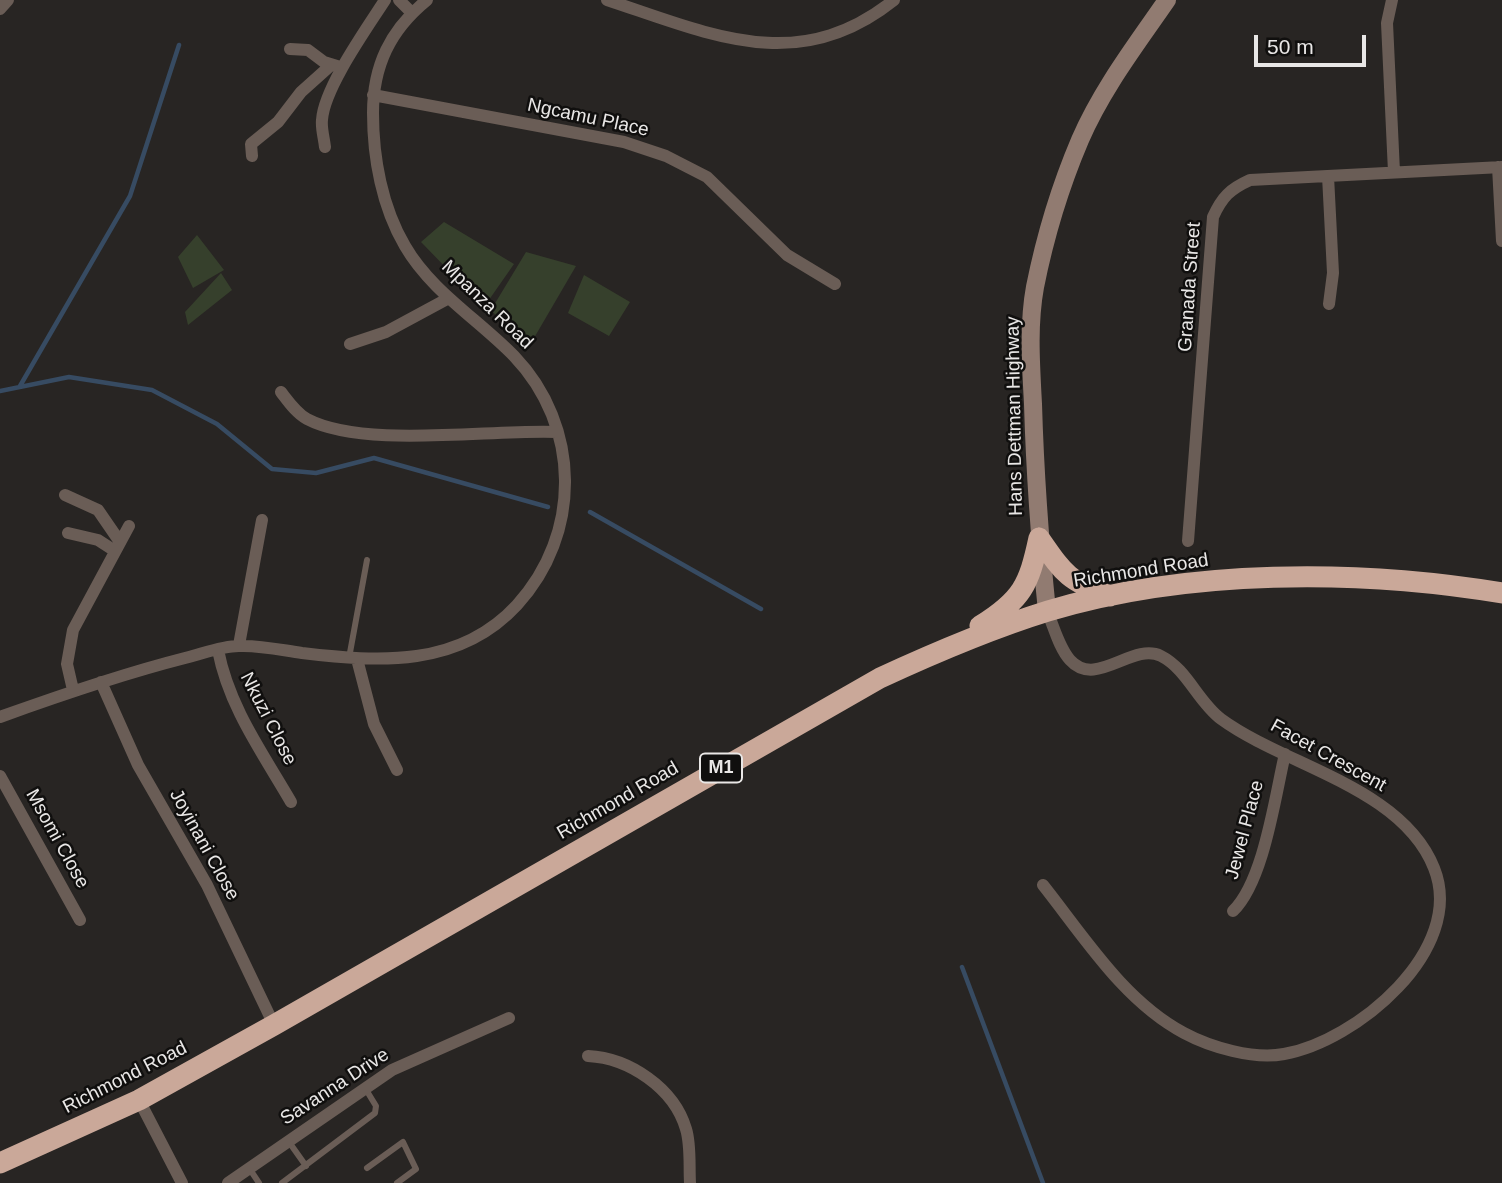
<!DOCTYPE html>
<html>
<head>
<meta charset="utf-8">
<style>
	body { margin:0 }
	#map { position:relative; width:1502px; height:1183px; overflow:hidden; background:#282523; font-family:Arial,sans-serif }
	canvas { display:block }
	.scale { position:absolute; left:1254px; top:35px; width:112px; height:32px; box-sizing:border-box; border:4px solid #e9e7e6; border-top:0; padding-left:9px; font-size:21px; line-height:24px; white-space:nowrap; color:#e9e7e6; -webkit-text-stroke:5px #100f0e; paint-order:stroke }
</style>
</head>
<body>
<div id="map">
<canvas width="1502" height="1183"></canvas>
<div class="scale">50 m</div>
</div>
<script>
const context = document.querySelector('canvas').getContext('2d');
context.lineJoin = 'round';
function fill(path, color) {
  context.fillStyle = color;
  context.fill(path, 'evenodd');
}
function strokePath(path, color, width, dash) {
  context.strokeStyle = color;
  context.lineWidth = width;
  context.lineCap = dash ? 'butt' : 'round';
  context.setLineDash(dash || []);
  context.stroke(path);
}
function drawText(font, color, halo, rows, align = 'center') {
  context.font = font + ' Arial,sans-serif';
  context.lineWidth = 5;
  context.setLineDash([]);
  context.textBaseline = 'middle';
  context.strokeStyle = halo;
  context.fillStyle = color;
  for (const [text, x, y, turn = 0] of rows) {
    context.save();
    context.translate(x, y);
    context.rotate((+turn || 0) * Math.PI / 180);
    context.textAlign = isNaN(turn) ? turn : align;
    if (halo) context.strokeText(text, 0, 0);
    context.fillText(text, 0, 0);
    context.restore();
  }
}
fill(new Path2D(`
	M 444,222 L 514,264 L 484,307 L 421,242 Z
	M 197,235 L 224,270 L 193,288 L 178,257 Z
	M 526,252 L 576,266 L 527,350 L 491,310 Z
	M 221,273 L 232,290 L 188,325 L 185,312 Z
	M 584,275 L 630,302 L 609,336 L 568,313 Z`), '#36402c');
strokePath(new Path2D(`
	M 20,386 L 130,196 L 179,45
	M 0,391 L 69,377 L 152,390 L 217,424 L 272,469 L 316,473 L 374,458 L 548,507
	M 590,512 L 761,609
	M 962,967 L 1043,1183`), '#374b62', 4.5);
strokePath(new Path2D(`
	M 349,658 L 367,560
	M 289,1142 L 306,1166
	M 249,1168 L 259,1183
	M 367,1168 L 403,1142 L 416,1169 L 397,1183
	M 282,1183 L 375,1113 L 376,1106 L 365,1088`), '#6a5d56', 6);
strokePath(new Path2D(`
	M 399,0 L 412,13
	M 607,0 C 710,34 798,77 894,0
	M 1392,0 L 1387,23 L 1394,172
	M 0,9 L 8,0
	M 290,49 L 308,50 L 324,62 L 337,66
	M 373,95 L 624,142 L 666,156 L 707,177 L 787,255 L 835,284
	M 325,147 C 324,138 321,128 322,120 C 324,88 367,28 385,0
	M 252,156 L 251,144 L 278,122 L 301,92 L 330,66
	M 1498,167 L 1502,241
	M 1328,176 L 1333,273 L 1329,304
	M 350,344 L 386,332 L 449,298
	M 281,392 C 288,401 296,413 307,419 C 364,449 490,429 557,432
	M 65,495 L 98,510 L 120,542
	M 68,533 L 98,540 L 115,551
	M 1188,541 L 1213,217 C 1222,197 1230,189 1250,180 L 1502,167
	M 239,645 L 262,520
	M 218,650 C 229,707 262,752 291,802
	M 357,659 L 374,724 L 397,770
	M 101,682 L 138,765 L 207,885 L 274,1025
	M 73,690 L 67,664 L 73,630 L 129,526
	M 0,717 C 61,695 122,674 185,658 C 202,654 221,646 239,646 C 260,645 281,650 302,653 C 379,662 459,668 517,605 C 582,534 581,426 514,356 C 478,319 431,291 405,246 C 382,207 373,158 373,113 C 373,66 390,30 427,0
	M 0,776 L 80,920
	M 1043,885 C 1085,938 1124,1001 1184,1033 C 1210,1047 1254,1060 1284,1054 C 1355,1042 1467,950 1434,868 C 1402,787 1285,766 1221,719 C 1198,702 1187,669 1161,656 C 1132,642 1096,689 1070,660 C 1059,648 1054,627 1047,611
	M 1233,911 C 1264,881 1275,796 1285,754
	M 588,1056 C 629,1058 674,1088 686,1129 C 691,1145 689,1166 690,1183
	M 139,1100 L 182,1183
	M 228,1183 L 392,1070 L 509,1018`), '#6a5d56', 12);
strokePath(new Path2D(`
	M 1047,611 C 1040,542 1035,474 1033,404 C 1031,366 1028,325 1035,287 C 1045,237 1060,187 1080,140 C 1102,89 1136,45 1167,0`), '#917b71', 18);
strokePath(new Path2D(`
	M 1039,538 C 1064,574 1068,581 1110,596
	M 980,626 C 1022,600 1029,585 1039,538
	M 0,1163 L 139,1100 L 274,1025 L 880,678 C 934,653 990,629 1048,611 C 1188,569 1358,569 1502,593`), '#caa899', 21);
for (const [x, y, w] of [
	[721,768,42]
]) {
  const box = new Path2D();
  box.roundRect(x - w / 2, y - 14.5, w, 29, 5);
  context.fillStyle = '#100f0e';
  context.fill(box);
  strokePath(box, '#e9e7e6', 2);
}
drawText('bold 18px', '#e9e7e6', null, [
	["M1",721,768]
]);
drawText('19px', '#e9e7e6', '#100f0e', [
	["Ngcamu Place",588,118,12],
	["Granada Street",1190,287,-86],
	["Mpanza Road",487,305,44],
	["Hans Dettman Highway",1015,416,-91],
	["Richmond Road",1141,571,-9],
	["Nkuzi Close",268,719,63],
	["Facet Crescent",1328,756,29],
	["Richmond Road",618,801,-30],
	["Jewel Place",1245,830,-75],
	["Msomi Close",57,839,61],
	["Joyinani Close",204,845,61],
	["Richmond Road",125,1078,-27],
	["Savanna Drive",335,1087,-33]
]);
</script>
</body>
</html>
